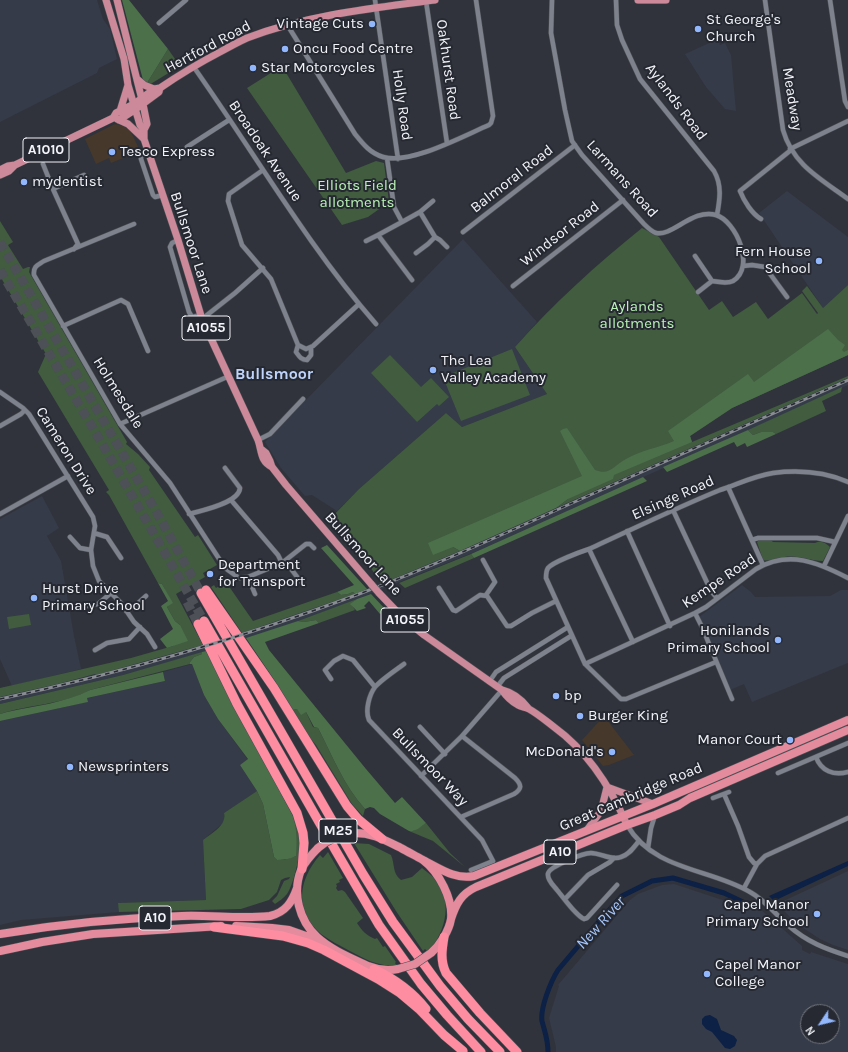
<!DOCTYPE html>
<html>
<head>
<meta charset="utf-8">
<style>
	body { margin:0 }
	#map { position:relative; width:848px; height:1052px; overflow:hidden; background:#30333b; font-family:Karla,sans-serif }
	canvas { display:block }
	.north { position:absolute; left:800px; top:1004px; width:40px; height:40px; box-sizing:border-box; background:#262931; border:1px solid #777a81; border-radius:50%; rotate:235deg; font-size:11px; font-weight:700; line-height:16px; text-align:center; color:#f1f3f8 }
	.north::after { content:''; display:block; margin:auto; width:14px; height:18px; background:#93b7fd; clip-path:polygon(50% 0,100% 100%,50% 72%,0 100%) }
</style>
</head>
<body>
<div id="map">
<canvas width="848" height="1052"></canvas>
<div class="north">N</div>
</div>
<script>
const context = document.querySelector('canvas').getContext('2d');
context.lineJoin = 'round';
function fill(path, color) {
  context.fillStyle = color;
  context.fill(path, 'evenodd');
}
function strokePath(path, color, width, dash) {
  context.strokeStyle = color;
  context.lineWidth = width;
  context.lineCap = dash ? 'butt' : 'round';
  context.setLineDash(dash || []);
  context.stroke(path);
}
function drawText(font, color, halo, rows, align = 'center') {
  context.font = font + ' Karla,sans-serif';
  context.lineWidth = 4;
  context.setLineDash([]);
  context.textBaseline = 'middle';
  context.strokeStyle = halo;
  context.fillStyle = color;
  for (const [text, x, y, turn = 0] of rows) {
    context.save();
    context.translate(x, y);
    context.rotate((+turn || 0) * Math.PI / 180);
    context.textAlign = isNaN(turn) ? turn : align;
    if (halo) context.strokeText(text, 0, 0);
    context.fillText(text, 0, 0);
    context.restore();
  }
}
fill(new Path2D(`
	M 115,124 L 123,126 L 129,130 L 133,136 L 140,151 L 111,163 L 109,158 L 96,164 L 85,139 Z
	M 604,716 L 634,755 L 609,765 L 603,766 L 582,740 Z`), '#46382a');
fill(new Path2D(`
	M 0,0 L 97,0 L 103,19 L 110,29 L 117,59 L 99,68 L 97,73 L 0,122 Z
	M 718,39 L 720,45 L 725,43 L 731,55 L 736,111 L 725,109 L 706,87 L 685,54 Z
	M 787,191 L 848,237 L 848,285 L 823,308 L 759,213 Z
	M 463,239 L 537,322 L 515,347 L 547,394 L 462,427 L 446,413 L 359,489 L 337,511 L 312,495 L 305,496 L 281,468 L 265,442 Z
	M 848,378 L 848,385 L 760,425 L 482,549 L 342,605 L 282,627 L 190,656 L 123,675 L 0,704 L 0,697 L 58,684 L 158,658 L 246,631 L 367,589 L 460,551 Z
	M 42,496 L 59,528 L 47,536 L 61,561 L 74,636 L 81,669 L 12,686 L 0,659 L 0,519 Z
	M 742,585 L 751,592 L 755,597 L 830,596 L 841,590 L 848,590 L 848,663 L 752,702 L 744,684 L 730,690 L 699,617 Z
	M 192,664 L 204,695 L 218,719 L 248,760 L 240,765 L 257,791 L 224,813 L 225,818 L 223,823 L 203,840 L 206,900 L 119,903 L 119,912 L 21,920 L 0,925 L 0,721 L 87,702 L 87,698 L 165,681 L 163,672 Z
	M 848,871 L 848,950 L 833,945 L 820,939 L 797,924 L 777,904 Z
	M 674,884 L 744,907 L 758,907 L 802,946 L 802,950 L 810,954 L 811,952 L 848,964 L 848,1052 L 556,1052 L 556,1047 L 549,1018 L 559,986 L 558,985 L 630,900 L 638,894 L 662,885 ZM 808,1012 L 832,1012 L 832,1036 L 808,1036 Z`), '#353b49');
fill(new Path2D(`
	M 168,49 L 180,66 L 149,85 L 147,83 Z
	M 282,66 L 346,173 L 376,161 L 384,163 L 389,202 L 368,217 L 342,225 L 247,88 Z
	M 0,221 L 13,242 L 8,245 L 23,269 L 28,267 L 30,267 L 29,272 L 127,442 L 126,444 L 138,454 L 150,467 L 149,470 L 195,537 L 198,535 L 217,565 L 203,573 L 205,577 L 176,594 L 203,645 L 96,675 L 95,674 L 58,684 L 0,697 L 0,688 L 131,658 L 173,646 L 180,625 L 175,621 L 167,607 L 172,603 L 162,584 L 158,583 L 109,495 L 106,492 L 109,490 L 38,372 L 46,354 L 0,276 Z
	M 642,228 L 659,237 L 709,310 L 722,301 L 733,317 L 756,302 L 768,319 L 802,293 L 817,314 L 818,313 L 802,291 L 807,286 L 823,308 L 848,285 L 848,355 L 732,408 L 690,436 L 692,442 L 848,376 L 848,378 L 556,508 L 568,499 L 453,547 L 460,551 L 381,584 L 369,565 L 382,570 L 370,558 L 364,556 L 328,521 L 359,489 L 446,413 L 462,427 L 547,394 L 515,347 C 554,303 596,265 642,228 Z
	M 512,349 L 530,395 L 461,421 L 443,377 Z
	M 390,355 L 421,387 L 431,378 L 449,397 L 439,406 L 437,404 L 417,422 L 371,373 Z
	M 842,387 L 841,392 L 822,401 L 826,411 L 776,434 L 773,432 L 761,432 L 753,435 L 748,430 Z
	M 770,539 L 773,542 L 815,543 C 821,540 826,543 830,547 L 823,561 C 810,561 798,555 785,557 C 778,558 769,562 763,560 L 757,542 L 759,540 Z
	M 471,554 L 474,558 L 405,588 L 399,583 Z
	M 226,582 L 253,621 L 337,592 L 341,595 L 348,594 L 353,592 L 355,594 L 242,633 L 211,587 L 214,585 L 216,588 Z
	M 357,599 L 351,604 L 355,610 L 319,623 L 316,620 L 304,622 L 298,621 Z
	M 29,614 L 31,625 L 9,629 L 7,617 Z
	M 202,652 L 202,654 L 194,657 L 190,662 L 190,664 L 90,690 C 62,705 30,704 0,714 L 0,704 L 123,675 Z
	M 297,709 L 306,712 L 313,727 L 318,728 C 332,755 344,786 365,809 L 363,816 L 352,804 L 316,745 L 306,733 L 292,710 Z
	M 257,791 L 263,804 L 274,857 L 277,860 L 284,860 L 296,856 L 293,816 C 297,824 300,833 300,843 C 300,855 294,884 287,894 C 284,898 279,901 275,904 L 272,901 L 277,896 L 284,881 L 289,879 L 290,877 L 285,878 L 281,880 L 277,892 L 269,900 L 241,909 L 119,912 L 118,903 L 206,900 L 203,840 C 212,833 227,825 224,813 Z
	M 426,823 L 450,853 L 465,867 L 433,841 L 409,831 L 413,831 Z
	M 354,843 L 369,844 L 391,855 C 395,864 392,873 401,880 L 412,877 L 422,868 C 425,871 429,873 432,876 C 455,898 446,932 428,952 L 425,949 L 423,951 L 396,911 Z
	M 328,852 L 343,878 L 339,880 L 340,882 L 336,884 L 337,886 L 336,888 L 338,891 L 342,890 L 345,892 L 363,918 L 357,923 C 362,931 366,935 375,939 L 377,938 L 383,947 L 385,946 L 396,962 L 395,963 L 397,966 C 376,966 365,959 348,950 C 339,945 329,940 321,934 C 294,911 298,880 320,855 L 323,858 Z`), '#415c3f');
fill(new Path2D(`
	M 122,0 L 129,0 L 168,49 L 147,83 L 143,80 Z
	M 828,329 L 838,340 L 845,345 L 842,350 L 844,352 L 848,350 L 848,355 L 732,408 L 690,436 L 692,442 L 614,475 L 613,479 L 568,499 L 556,508 L 460,551 L 453,547 L 433,555 L 428,543 L 582,476 L 560,431 L 563,429 L 567,428 L 595,470 C 610,476 614,465 626,459 C 641,450 658,448 674,441 L 668,431 L 748,374 L 754,382 Z
	M 748,430 L 753,435 L 761,432 L 773,432 L 776,434 L 747,447 L 745,443 L 737,447 L 734,442 L 667,472 L 663,467 Z
	M 643,477 L 647,481 L 474,558 L 471,554 Z
	M 327,545 L 367,589 L 355,594 L 353,592 L 348,594 L 341,595 L 337,592 L 354,585 L 321,548 Z
	M 158,583 L 162,584 L 173,603 L 167,607 L 175,621 L 180,625 L 188,641 L 167,648 L 160,639 L 173,629 L 161,606 L 168,601 Z
	M 371,594 L 386,610 L 380,614 L 369,601 L 364,606 L 366,608 L 357,611 L 350,604 L 357,599 Z
	M 316,620 L 319,623 L 265,642 L 269,650 L 366,769 L 395,803 L 402,797 L 426,823 C 420,827 416,832 409,831 L 380,814 L 374,808 L 370,807 L 365,809 C 344,786 332,755 318,728 L 314,727 L 306,712 L 301,715 L 297,709 L 292,710 L 275,681 L 246,638 L 298,621 L 304,622 Z
	M 206,651 L 293,816 C 297,830 297,842 296,856 C 290,859 284,860 277,860 L 274,857 L 263,804 L 257,791 L 240,765 L 248,759 L 218,719 L 204,695 L 192,664 L 190,664 L 190,662 L 194,657 L 202,654 L 202,652 Z
	M 163,672 L 165,681 L 87,698 L 88,702 L 0,721 L 0,714 L 7,712 C 35,706 64,703 90,690 Z`), '#4c704a');
fill(new Path2D(`
	M 848,861 L 848,866 L 774,901 L 769,896 Z
	M 710,1015 L 717,1019 L 721,1030 L 734,1036 L 737,1040 L 735,1046 L 730,1049 L 725,1048 L 712,1032 L 706,1029 L 702,1024 L 702,1019 L 705,1016 Z`), '#0c2145');
strokePath(new Path2D(`
	M 548,1052 C 548,1039 545,1033 542,1021 C 540,1008 551,981 558,970 L 601,919 L 622,896 L 652,881 L 673,878 L 724,893 L 745,903 L 755,904`), '#0c2145', 5);
strokePath(new Path2D(`
	M 0,242 L 161,520 L 201,593
	M 0,270 L 104,447 L 204,621
	M 187,602 L 198,624`), '#4d5057', 9, [9, 4.5]);
const minor = new Path2D(`
	M 375,0 L 398,159
	M 552,0 L 551,33 L 565,110 L 572,141 L 582,155 L 644,224 C 647,227 652,232 656,233 C 672,237 693,208 716,215 C 736,221 756,267 733,281 C 727,284 718,282 712,281 L 698,292
	M 616,0 L 617,25 L 622,40 L 640,79 L 714,171 C 722,185 720,199 717,215
	M 765,0 L 783,130 C 793,165 821,179 848,199
	M 830,0 L 845,101 L 848,107
	M 426,1 L 447,143
	M 159,23 L 186,0
	M 288,26 L 355,134 C 363,144 370,153 383,157 C 410,165 463,136 489,125 L 491,123 L 493,116 L 476,0
	M 193,66 C 254,152 307,245 376,324
	M 187,147 L 229,120
	M 790,149 L 848,121
	M 149,153 L 141,156 L 141,159 L 153,195 L 155,197 L 163,195
	M 387,158 L 394,207 L 402,222 L 378,235 L 412,280
	M 43,164 L 53,189 L 78,244 L 74,249
	M 263,170 L 229,194 L 228,201 L 242,245 L 271,279 L 298,345 L 306,349 L 313,346 L 359,304
	M 53,189 L 84,175
	M 420,212 L 433,201
	M 761,219 C 752,214 744,201 740,191 L 791,150
	M 402,222 L 420,212 L 435,237 L 440,240 L 447,247
	M 134,224 L 44,261 C 38,265 33,266 34,275 L 120,424 L 170,483 L 225,568 L 239,578 L 248,577 L 282,563 L 306,544 L 310,544 L 314,548
	M 463,232 L 575,145
	M 178,240 L 172,243 L 170,247 L 189,312 L 192,317 L 201,315
	M 366,241 L 378,235
	M 416,253 L 428,244 L 435,237
	M 695,256 L 712,281
	M 743,266 L 752,265 L 765,267 L 787,297
	M 513,286 L 623,200
	M 202,319 L 235,293 L 263,268
	M 63,326 L 121,300 L 128,304 L 148,351
	M 298,345 L 296,352 C 299,356 301,360 307,360 L 311,355 L 311,347
	M 0,392 L 23,408 L 29,414 L 93,517 L 95,526 L 91,550
	M 120,424 L 227,377
	M 0,426 L 21,414 L 25,410
	M 258,440 L 270,434 L 303,399
	M 728,487 L 763,565
	M 231,500 L 278,555 L 282,563
	M 673,510 L 711,591 L 717,598
	M 0,514 L 68,476
	M 189,514 C 201,511 239,503 240,488 L 225,468
	M 627,531 L 670,626
	M 94,533 L 107,537 L 121,558
	M 70,537 L 80,548 L 91,550 L 93,566 L 99,581 L 121,603 L 134,622 L 147,634 L 155,647
	M 752,540 L 758,538 L 817,538 L 835,542
	M 589,549 L 633,642
	M 483,560 L 495,582 L 486,595
	M 285,561 L 301,582
	M 824,566 L 848,516
	M 248,577 L 255,594
	M 439,588 L 453,610 L 456,611 L 480,595 L 487,596 L 507,626 L 511,626 L 532,613 L 556,601
	M 81,607 L 98,604 L 111,593
	M 126,611 L 135,606 L 146,596
	M 695,613 L 702,627 L 732,699
	M 95,650 L 107,643 L 129,639 L 140,627
	M 716,662 L 626,699 L 621,699 L 585,664 L 546,578 C 546,574 546,571 548,568 C 553,562 580,552 589,549 C 633,529 676,508 720,490 C 738,484 754,476 773,473 C 797,470 825,472 848,482
	M 404,664 C 396,670 381,680 375,687 C 369,695 365,711 369,720 L 482,840 L 493,861 L 471,870
	M 585,664 L 695,613 L 706,607 L 756,569 C 789,550 817,562 848,578
	M 331,679 L 325,670 L 334,661 L 343,656 L 353,660 L 375,687
	M 489,682 L 496,672 L 568,627
	M 497,687 L 504,678 L 571,636
	M 420,727 L 445,754
	M 816,757 C 821,771 834,776 848,772
	M 778,773 L 848,743
	M 421,776 L 462,736 L 502,690
	M 724,794 L 738,826 L 749,857 L 754,863 L 757,864
	M 713,798 L 729,792
	M 461,817 L 514,794 C 522,789 522,785 515,778 L 462,736
	M 627,825 C 654,871 709,868 750,892 C 765,900 776,915 789,926 C 807,942 826,949 848,956
	M 648,848 L 651,828 L 655,815
	M 617,885 L 587,918 L 584,919 C 575,915 564,898 557,890 C 554,886 547,880 548,874 C 548,867 583,853 591,853 C 600,853 612,861 621,857 C 629,855 634,847 639,841
	M 744,888 L 757,864 L 765,856 L 848,818
	M 565,899 L 588,875 L 610,862 L 614,858`);
const primary = new Path2D(`
	M 106,0 L 124,59 L 128,85 L 140,125 L 144,130
	M 117,0 L 143,104 L 147,124 L 144,130 L 144,139 L 178,240 L 202,319 L 258,440 C 262,451 260,461 272,467
	M 638,0 L 666,0
	M 137,79 L 144,85 L 154,89
	M 120,111 L 128,85
	M 117,119 L 128,124 L 144,139
	M 119,120 L 136,109 L 159,92 L 160,88 C 179,75 199,63 220,52 C 229,47 238,42 247,38 C 307,15 373,8 435,0
	M 0,170 L 8,166 L 15,165
	M 0,175 L 9,171 L 15,165 L 113,118 L 116,113 L 134,104 L 154,89 L 160,88
	M 261,449 L 266,453 L 270,461 L 272,467 L 286,485 L 372,585
	M 379,593 L 402,617 L 424,635 L 502,690 C 506,696 511,701 518,705 C 521,707 526,707 529,709 C 538,714 546,721 554,727 C 587,751 611,788 627,825
	M 502,690 C 514,693 521,699 528,708
	M 607,787 L 653,804
	M 587,830 L 601,811 L 607,787`);
const trunk = new Path2D(`
	M 352,833 C 371,832 385,840 401,848 C 408,852 416,856 423,860 C 439,872 453,899 451,919 C 449,931 440,945 431,953
	M 318,848 C 312,854 305,862 301,870 C 292,893 299,920 317,937 C 331,950 351,958 368,966 C 378,970 388,971 398,969
	M 423,860 C 439,868 455,880 474,876 L 653,804 L 848,720
	M 451,919 C 456,904 461,894 476,887 L 627,825 L 655,815 L 679,805 L 690,798 L 848,730
	M 236,926 L 272,928 L 289,930 L 323,942
	M 0,934 C 60,924 121,918 182,916 C 211,915 241,919 270,916 C 286,912 292,902 297,888
	M 0,951 L 42,942 L 93,934 L 221,926`);
const motorway = new Path2D(`
	M 206,590 L 274,688 L 347,806 L 358,819 L 382,839
	M 201,593 L 363,874 L 393,922 L 440,986 L 468,1019 L 500,1052
	M 204,621 L 319,822 L 379,925 L 421,984 L 447,1015 L 481,1052
	M 198,624 L 237,704 L 297,813 L 303,833 L 304,843 L 302,869
	M 214,927 L 283,936 L 308,943 L 324,950 L 378,979 L 400,993 L 419,1009 L 444,1035 L 463,1051
	M 444,937 C 442,949 440,961 446,973 L 480,1013 L 517,1052
	M 374,969 C 395,979 412,991 426,1009`);
strokePath(minor, '#4c4f55', 5.5);
strokePath(primary, '#4c4f55', 8);
strokePath(trunk, '#4c4f55', 9);
strokePath(motorway, '#4c4f55', 10);
strokePath(minor, '#7e828c', 4.5);
strokePath(primary, '#cb8999', 7);
strokePath(trunk, '#e48b9d', 8);
strokePath(motorway, '#fe8da1', 9);
const rail = new Path2D(`
	M 0,699 C 122,673 242,638 359,594 C 434,566 508,532 581,499 C 670,459 759,419 848,380`);
strokePath(rail, '#898c92', 3);
strokePath(rail, '#262931', 1.5, [4.5]);
const primaryBridge = new Path2D(`
	M 372,585 L 379,593`);
const trunkBridge = new Path2D(`
	M 318,848 C 328,839 339,835 352,833
	M 398,969 L 415,964 L 431,953`);
strokePath(primaryBridge, '#4c4f55', 8, []);
strokePath(trunkBridge, '#4c4f55', 9, []);
strokePath(primaryBridge, '#cb8999', 7);
strokePath(trunkBridge, '#e48b9d', 8);
for (const [x, y, r, color] of [
	[372,24,4,"#93b7fd"],
	[698,29,4,"#93b7fd"],
	[285,49,4,"#93b7fd"],
	[253,68,4,"#93b7fd"],
	[112,152,4,"#93b7fd"],
	[24,182,4,"#93b7fd"],
	[819,261,4,"#93b7fd"],
	[433,370,4,"#93b7fd"],
	[210,574,4,"#93b7fd"],
	[34,598,4,"#93b7fd"],
	[778,640,4,"#93b7fd"],
	[556,696,4,"#93b7fd"],
	[580,716,4,"#93b7fd"],
	[790,740,4,"#93b7fd"],
	[612,752,4,"#93b7fd"],
	[70,767,4,"#93b7fd"],
	[817,914,4,"#93b7fd"],
	[707,974,4,"#93b7fd"]
]) {
  const dot = new Path2D();
  dot.arc(x, y, r, 0, 2 * Math.PI);
  context.fillStyle = color;
  context.fill(dot);
  strokePath(dot, '#262931', 1.5);
}
for (const [x, y, w] of [
	[46,150,46],
	[206,328,48],
	[405,620,48],
	[338,831,38],
	[560,852,32],
	[155,918,32]
]) {
  const box = new Path2D();
  box.roundRect(x - w / 2, y - 12, w, 24, 3);
  context.fillStyle = '#262931';
  context.fill(box);
  strokePath(box, '#f1f3f8', 1);
}
drawText('bold 14px', '#f1f3f8', null, [
	["A1010",46,150],
	["A1055",206,328],
	["A1055",405,620],
	["M25",338,831],
	["A10",560,852],
	["A10",155,918]
]);
drawText('15px', '#f1f3f8', '#262931', [
	["St George's",706,20],
	["Church",706,37],
	["Vintage Cuts",364,24,"right"],
	["Oncu Food Centre",293,49],
	["Star Motorcycles",261,68],
	["Tesco Express",120,152],
	["mydentist",32,182],
	["Fern House",811,252,"right"],
	["School",811,269,"right"],
	["The Lea",441,361],
	["Valley Academy",441,378],
	["Department",218,565],
	["for Transport",218,582],
	["Hurst Drive",42,589],
	["Primary School",42,606],
	["Honilands",770,631,"right"],
	["Primary School",770,648,"right"],
	["bp",564,696],
	["Burger King",588,716],
	["Manor Court",782,740,"right"],
	["McDonald's",604,752,"right"],
	["Newsprinters",78,767],
	["Capel Manor",809,905,"right"],
	["Primary School",809,922,"right"],
	["Capel Manor",715,965],
	["College",715,982]
], 'left');
drawText('15px', '#f1f3f8', '#262931', [
	["Hertford Road",208,47,-28],
	["Oakhurst Road",448,70,82],
	["Meadway",792,99,81],
	["Aylands Road",676,102,53],
	["Holly Road",402,105,82],
	["Broadoak Avenue",265,151,56],
	["Balmoral Road",512,179,-38],
	["Larmans Road",622,179,48],
	["Windsor Road",560,234,-38],
	["Bullsmoor Lane",191,243,72],
	["Holmesdale",118,393,58],
	["Cameron Drive",66,451,58],
	["Elsinge Road",673,498,-24],
	["Bullsmoor Lane",363,554,48],
	["Kempe Road",719,581,-34],
	["Bullsmoor Way",430,767,46],
	["Great Cambridge Road",631,797,-23]
]);
drawText('15px', '#b9f3b5', '#262931', [
	["Elliots Field",357,186],
	["allotments",357,203],
	["Aylands",637,307],
	["allotments",637,324]
]);
drawText('bold 16px', '#bfd3fb', '#262931', [
	["Bullsmoor",274,374]
]);
drawText('italic 16px', '#a6c6fa', '#262931', [
	["New River",601,923,-48]
]);
</script>
</body>
</html>
